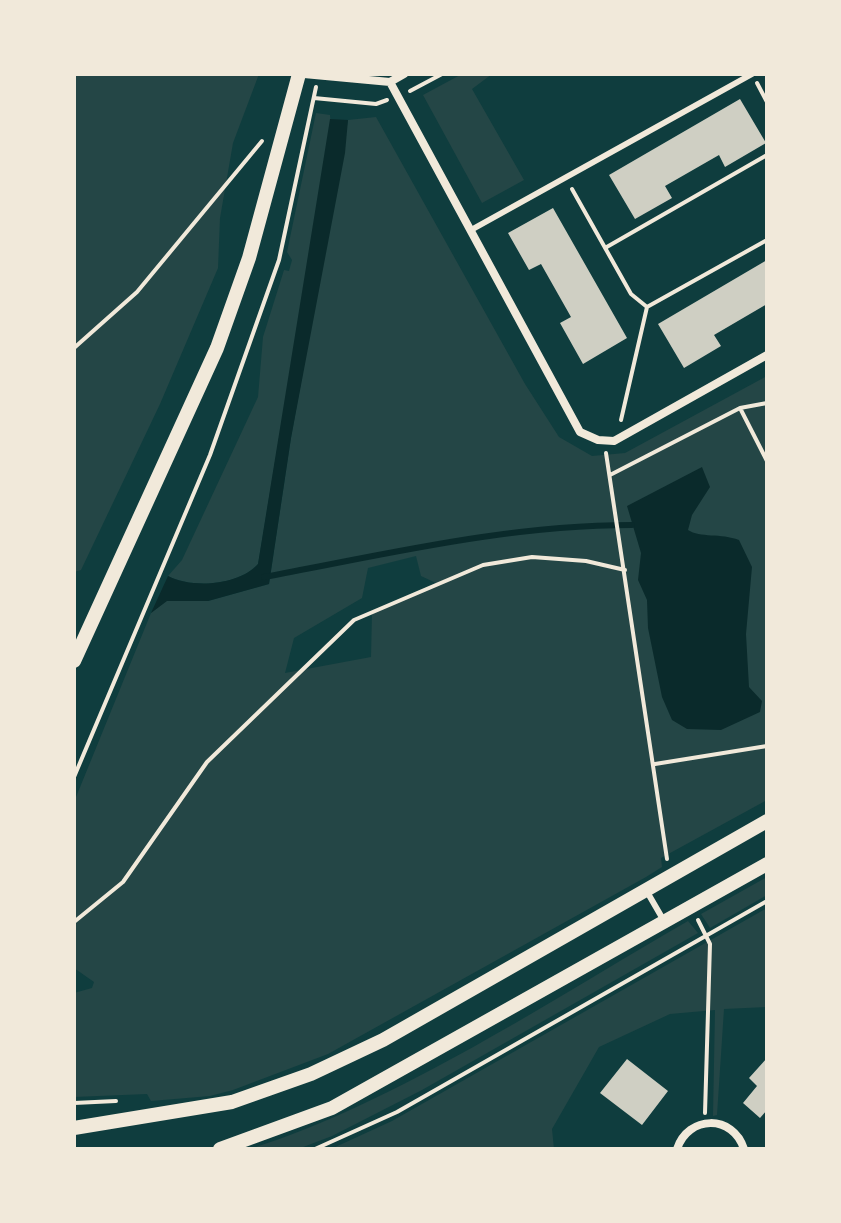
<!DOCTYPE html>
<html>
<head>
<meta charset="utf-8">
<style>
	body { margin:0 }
	#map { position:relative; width:841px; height:1223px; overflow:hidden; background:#0f3d3e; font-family:Inter,sans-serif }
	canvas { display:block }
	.frame { position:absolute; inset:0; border:76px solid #f1e9da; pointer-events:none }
</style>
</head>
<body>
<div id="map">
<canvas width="841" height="1223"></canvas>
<div class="frame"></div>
</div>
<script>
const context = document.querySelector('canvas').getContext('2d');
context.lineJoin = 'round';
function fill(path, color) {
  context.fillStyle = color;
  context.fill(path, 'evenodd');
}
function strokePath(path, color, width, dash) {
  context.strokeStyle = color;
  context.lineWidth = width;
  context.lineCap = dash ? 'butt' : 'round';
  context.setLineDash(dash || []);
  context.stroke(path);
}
fill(new Path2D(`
	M 74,74 L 259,74 L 233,143 L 220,218 L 218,268 L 160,404 L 81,570 L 74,572 Z
	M 462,74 L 492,74 L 472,89 L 524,180 L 482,203 L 423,95 Z
	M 316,113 L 330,115 L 331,127 L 258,564 C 240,585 193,589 168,576 L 182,560 L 258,397 L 263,337 L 284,270 L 289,271 L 292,260 L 287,252 Z
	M 376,117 L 525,384 L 559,437 L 592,456 L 625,453 L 767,376 L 767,800 L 661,858 L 662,867 L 646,877 L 328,1054 L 233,1090 L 210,1096 L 151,1101 L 147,1094 L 74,1097 L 74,993 L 92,988 L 94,982 L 74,968 L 74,802 L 151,613 L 167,600 L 208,601 L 269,584 L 291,438 L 348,120 ZM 416,556 L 421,576 L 436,583 L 372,613 L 371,657 L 285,673 L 294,638 L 362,598 L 368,568 Z
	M 767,877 L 767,895 L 710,928 L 701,914 Z
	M 767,908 L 767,1007 L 724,1009 L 717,1115 L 713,1116 L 715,1010 L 670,1014 L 599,1047 L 552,1129 L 554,1149 L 331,1149 L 392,1121 Z
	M 688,921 L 698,933 L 422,1090 L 332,1136 L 298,1149 L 250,1149 C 400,1101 551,1000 688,921 Z`), '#244646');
fill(new Path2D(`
	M 330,119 L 348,120 L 345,153 L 291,438 L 269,584 L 208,601 L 167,601 L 151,613 L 168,576 C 192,589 240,585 258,564 Z
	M 702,467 L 710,487 L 692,515 L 688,530 C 700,538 721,533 739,540 L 752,567 L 746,634 L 749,687 L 762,701 L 760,712 L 721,730 L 687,729 L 672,720 L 662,697 L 648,628 L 647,600 L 638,580 L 641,553 L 627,506 Z`), '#0a2a2b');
strokePath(new Path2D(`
	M 264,577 C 387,554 507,525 632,525`), '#0a2a2b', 6);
fill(new Path2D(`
	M 740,99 L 766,143 L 725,167 L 719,155 L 665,186 L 672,198 L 635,219 L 609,175 Z
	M 553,208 L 627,338 L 583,364 L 560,323 L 571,317 L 541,264 L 529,270 L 508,233 Z
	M 767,260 L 767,304 L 714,335 L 721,346 L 684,368 L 658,324 Z
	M 767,1058 L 767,1110 L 760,1118 L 743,1103 L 757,1086 L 749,1078 Z
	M 627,1059 L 668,1091 L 642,1125 L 600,1093 Z`), '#cfcfc3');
strokePath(new Path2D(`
	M 757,83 L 767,102
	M 410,91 L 442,74
	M 314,98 L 376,104 L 387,100
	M 572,189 L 631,294 L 647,307
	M 605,248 L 767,155
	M 74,348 L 137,292 L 262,141
	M 740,408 L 767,461
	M 621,420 L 647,307 L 767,240
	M 606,453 L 667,859
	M 610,475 L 740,408 L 767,403
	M 655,764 L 767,746
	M 74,777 L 210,455 L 279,260 L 316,87
	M 698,920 L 710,944 L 705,1113
	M 74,922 L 123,882 L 207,762 L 354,620 L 483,565 L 532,557 L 586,561 L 625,570
	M 74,1103 L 116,1101
	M 315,1149 L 397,1112 L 767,901`), '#f1e9da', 4);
strokePath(new Path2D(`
	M 471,230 L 752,74
	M 646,890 L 664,921`), '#f1e9da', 6);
strokePath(new Path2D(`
	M 304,74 L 390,82 L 404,74
	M 390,82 L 580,432 L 598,440 L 614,441 L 767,355
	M 677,1149 C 688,1115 733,1114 744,1149`), '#f1e9da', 8);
strokePath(new Path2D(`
	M 74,661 L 217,348 L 249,258 L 299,74
	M 74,1128 L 232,1102 L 311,1074 L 383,1040 L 767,821
	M 220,1149 L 332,1108 L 767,864`), '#f1e9da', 14);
</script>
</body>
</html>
